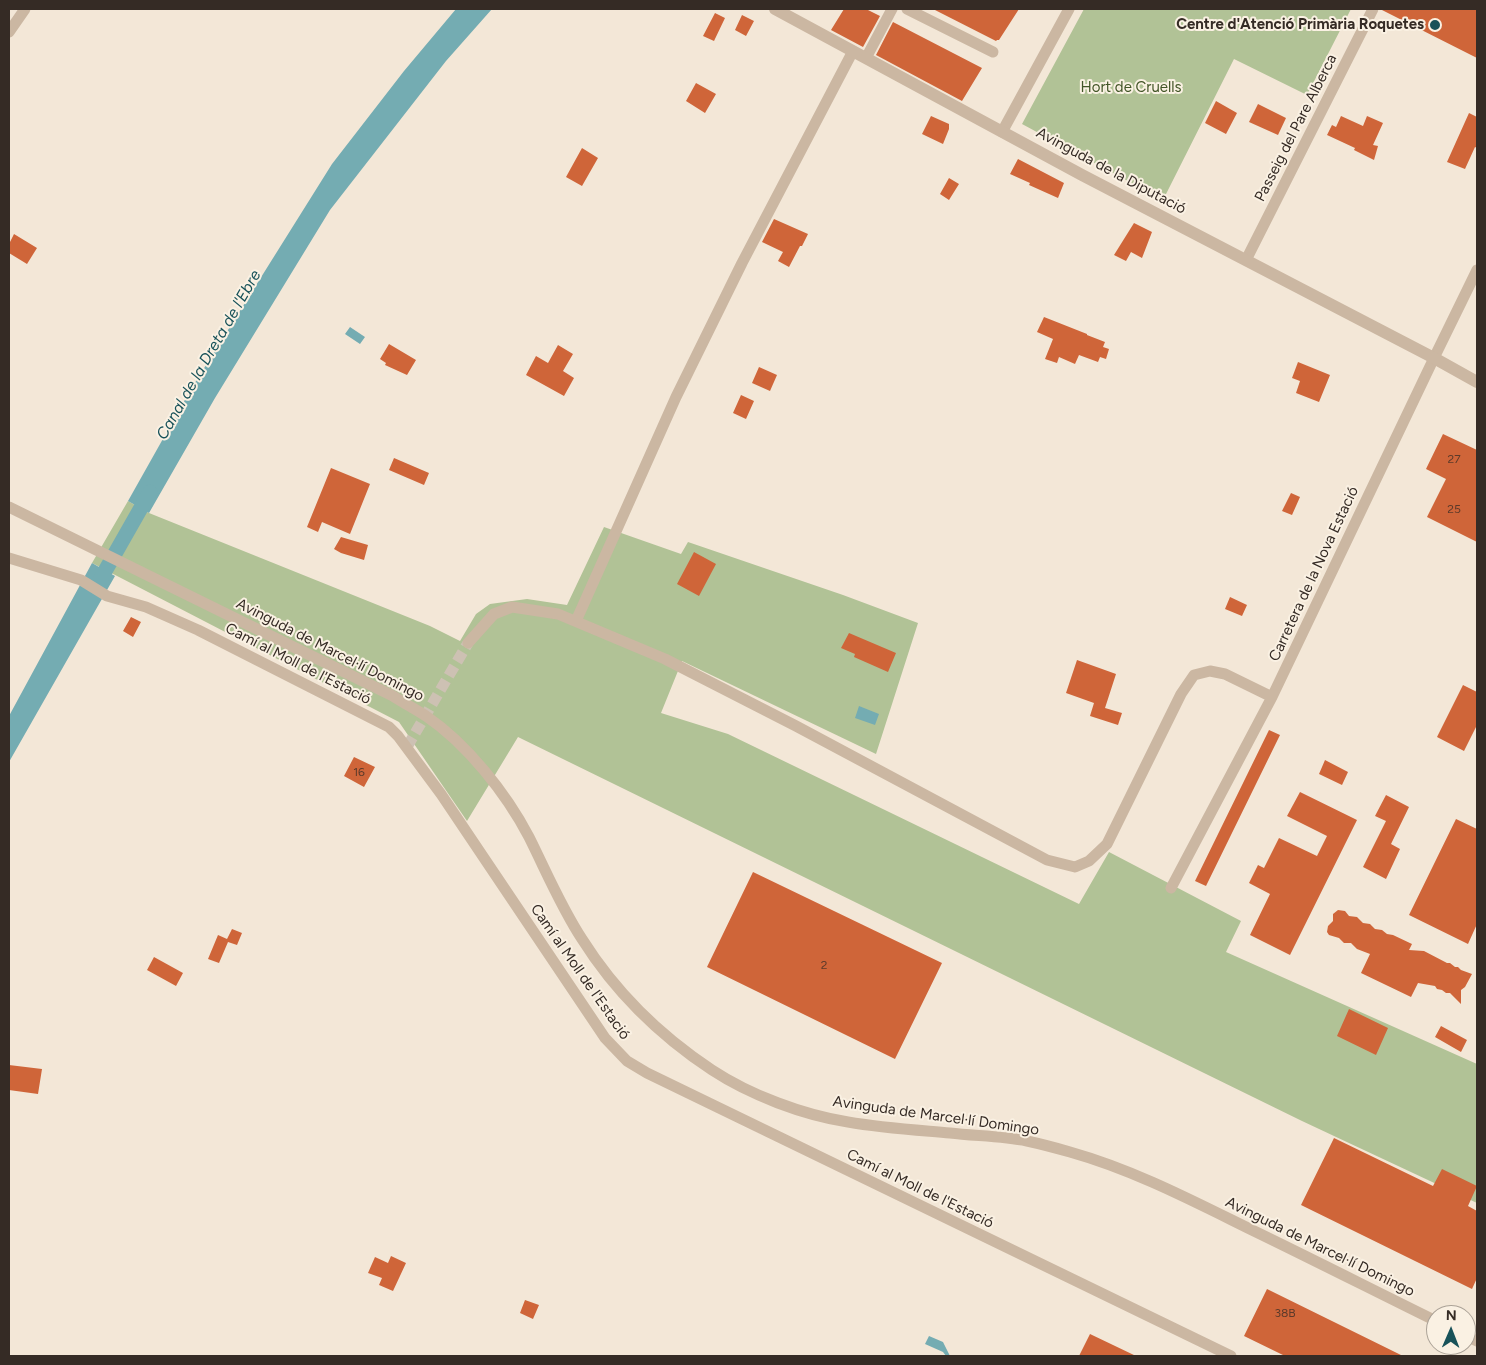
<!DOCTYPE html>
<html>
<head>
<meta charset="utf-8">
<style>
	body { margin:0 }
	#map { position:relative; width:1486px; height:1365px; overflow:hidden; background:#f3e7d7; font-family:Figtree,sans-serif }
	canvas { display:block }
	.frame { position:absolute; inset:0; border:10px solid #352b25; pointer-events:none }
	.north { position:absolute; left:1426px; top:1305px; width:50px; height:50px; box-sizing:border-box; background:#faf1e3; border:1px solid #aba297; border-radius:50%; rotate:1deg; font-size:14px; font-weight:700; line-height:20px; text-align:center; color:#352b25 }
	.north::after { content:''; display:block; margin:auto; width:18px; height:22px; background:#185259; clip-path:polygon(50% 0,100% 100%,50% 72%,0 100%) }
</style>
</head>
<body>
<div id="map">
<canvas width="1486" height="1365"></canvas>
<div class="frame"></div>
<div class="north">N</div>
</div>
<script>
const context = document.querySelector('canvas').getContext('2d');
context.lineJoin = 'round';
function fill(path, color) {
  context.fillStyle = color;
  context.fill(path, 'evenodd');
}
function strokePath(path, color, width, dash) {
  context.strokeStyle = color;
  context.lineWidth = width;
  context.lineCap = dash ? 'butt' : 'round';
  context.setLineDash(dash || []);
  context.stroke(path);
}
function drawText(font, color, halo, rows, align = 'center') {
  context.font = font + ' Figtree,sans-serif';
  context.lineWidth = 4;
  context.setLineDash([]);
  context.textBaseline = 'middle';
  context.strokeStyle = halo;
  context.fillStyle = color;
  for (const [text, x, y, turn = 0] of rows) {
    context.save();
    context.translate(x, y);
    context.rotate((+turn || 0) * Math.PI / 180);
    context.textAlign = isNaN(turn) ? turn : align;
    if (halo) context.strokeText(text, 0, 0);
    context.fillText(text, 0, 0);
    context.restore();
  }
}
fill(new Path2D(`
	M 1084,9 L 1351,9 L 1307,95 L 1234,59 L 1163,200 L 1022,124 Z
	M 128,501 L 149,513 L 430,626 L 460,641 L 476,614 L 490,604 L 527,599 L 567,605 L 604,527 L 681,554 L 688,542 L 843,595 L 918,623 L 876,754 L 682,661 L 661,713 L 728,734 L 1079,904 L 1109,852 L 1241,921 L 1226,952 L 1477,1064 L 1477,1203 L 1302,1121 L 518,737 L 467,821 L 399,722 L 92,563 Z`), '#b1c296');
fill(new Path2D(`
	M 456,9 L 492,9 L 446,61 L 330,210 L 215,398 L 149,513 L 128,501 L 191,389 L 332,164 L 404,71 Z
	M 350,327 L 365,337 L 360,344 L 345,334 Z
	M 92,563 L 115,576 L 9,762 L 9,716 Z
	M 859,706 L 879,714 L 875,725 L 855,718 Z
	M 929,1336 L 943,1342 L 950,1356 L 946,1356 L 943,1352 L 925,1344 Z`), '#74acb2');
strokePath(new Path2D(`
	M 96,587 L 150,492`), '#74acb2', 15);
fill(new Path2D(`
	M 844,9 L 866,9 L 880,16 L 863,47 L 831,30 Z
	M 933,9 L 1019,9 L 999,40 L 997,40 L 996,41 Z
	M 1380,9 L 1477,9 L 1477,58 Z
	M 715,13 L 725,18 L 714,41 L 703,36 Z
	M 742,15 L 754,21 L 746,36 L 735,30 Z
	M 893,22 L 982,68 L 962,101 L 876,55 Z
	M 696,83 L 716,94 L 705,113 L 686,101 Z
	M 1216,101 L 1237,113 L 1226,134 L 1205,123 Z
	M 1258,104 L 1286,118 L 1278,135 L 1249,122 Z
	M 1469,113 L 1477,117 L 1477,148 L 1475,147 L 1465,169 L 1447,162 Z
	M 931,116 L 949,124 L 949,129 L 943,144 L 922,134 Z
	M 1341,116 L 1363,126 L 1367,116 L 1383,123 L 1373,145 L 1378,146 L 1374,160 L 1354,150 L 1355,148 L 1327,135 L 1332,125 L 1336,127 Z
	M 582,148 L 598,158 L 582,186 L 566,177 Z
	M 1018,159 L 1064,183 L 1058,198 L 1029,185 L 1030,183 L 1010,174 Z
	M 949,178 L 959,184 L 949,200 L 940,194 Z
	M 774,219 L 808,234 L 802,246 L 800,246 L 789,267 L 778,261 L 783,252 L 762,242 Z
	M 1134,223 L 1152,232 L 1142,258 L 1131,252 L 1126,261 L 1114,255 Z
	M 14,234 L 37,248 L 27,264 L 9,253 L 9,244 Z
	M 1044,317 L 1087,334 L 1087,335 L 1105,342 L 1103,347 L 1109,349 L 1106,359 L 1100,357 L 1098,362 L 1079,355 L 1075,364 L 1059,357 L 1057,363 L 1045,359 L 1053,339 L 1037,332 Z
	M 389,344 L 416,360 L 407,375 L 385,365 L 386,363 L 380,359 Z
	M 558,345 L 573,354 L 563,371 L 574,378 L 564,396 L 526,375 L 536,356 L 548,363 Z
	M 1298,362 L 1330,375 L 1319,402 L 1296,393 L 1300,381 L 1292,378 Z
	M 759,367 L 777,375 L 770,391 L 752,383 Z
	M 741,395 L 754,401 L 746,419 L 733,413 Z
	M 1443,434 L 1477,450 L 1477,542 L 1427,517 L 1446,479 L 1426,469 Z
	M 394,458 L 429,473 L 424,485 L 389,470 Z
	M 331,468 L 370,484 L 350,534 L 322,522 L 318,532 L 307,527 Z
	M 1291,493 L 1300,497 L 1292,515 L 1282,511 Z
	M 341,537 L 368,545 L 364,560 L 341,553 L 334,549 Z
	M 694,552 L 716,564 L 699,596 L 677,584 Z
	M 1230,597 L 1247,605 L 1242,616 L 1225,609 Z
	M 131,617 L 141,622 L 133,637 L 123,631 Z
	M 849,633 L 896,653 L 888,672 L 854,657 L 855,654 L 841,648 Z
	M 1077,660 L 1116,674 L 1105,708 L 1122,713 L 1118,725 L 1090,716 L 1094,703 L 1066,693 Z
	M 1463,685 L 1477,692 L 1477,725 L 1464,751 L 1437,737 Z
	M 1269,730 L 1280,735 L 1206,886 L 1195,881 Z
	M 354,757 L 375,767 L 364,787 L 344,776 Z
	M 1325,760 L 1348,772 L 1342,785 L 1319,774 Z
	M 1300,792 L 1357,820 L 1290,955 L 1250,935 L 1270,894 L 1249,883 L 1258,865 L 1264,868 L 1279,838 L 1317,856 L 1327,836 L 1287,816 Z
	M 1386,795 L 1409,807 L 1391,844 L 1400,849 L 1386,879 L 1363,867 L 1386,821 L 1375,816 Z
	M 1456,819 L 1477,829 L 1477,924 L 1468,944 L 1409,915 Z
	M 753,872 L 942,963 L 895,1059 L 707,967 Z
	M 1338,910 L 1345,911 L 1349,916 L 1357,917 L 1363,923 L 1370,924 L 1375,929 L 1382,930 L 1387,934 L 1393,935 L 1412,944 L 1409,950 L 1424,951 L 1447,963 L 1450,963 L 1455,967 L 1458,967 L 1461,970 L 1472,974 L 1465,987 L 1461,990 L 1461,1004 L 1450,993 L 1446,993 L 1442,990 L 1437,989 L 1435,986 L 1418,983 L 1411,997 L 1361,973 L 1370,954 L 1357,949 L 1351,943 L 1344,943 L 1339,938 L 1329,935 L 1327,932 L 1328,926 L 1333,921 L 1333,914 Z
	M 232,929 L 242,933 L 237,945 L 228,942 L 219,963 L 208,959 L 218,935 L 227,939 Z
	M 154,957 L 183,973 L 176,986 L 147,970 Z
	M 1349,1009 L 1388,1028 L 1376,1055 L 1337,1036 Z
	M 1441,1026 L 1467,1040 L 1461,1052 L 1435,1037 Z
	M 9,1065 L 42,1069 L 38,1094 L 9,1090 Z
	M 1334,1138 L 1433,1186 L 1442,1169 L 1477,1186 L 1468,1206 L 1477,1211 L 1477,1278 L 1472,1289 L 1301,1205 Z
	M 391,1256 L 406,1263 L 393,1291 L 379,1285 L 382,1278 L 368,1273 L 375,1257 L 388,1263 Z
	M 1267,1289 L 1403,1356 L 1285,1356 L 1244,1336 Z
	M 525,1300 L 539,1305 L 533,1319 L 520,1313 Z
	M 1090,1334 L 1136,1356 L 1079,1356 Z`), '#cf6539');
strokePath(new Path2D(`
	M 407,747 L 468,643`), '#cdc1b3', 11, [11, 5.5]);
strokePath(new Path2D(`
	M 907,9 L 993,52
	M 9,32 L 25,9
	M 866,58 L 892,9
	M 1002,132 L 1069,9
	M 1246,260 L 1373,9
	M 9,507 L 393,696 C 404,703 415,709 426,716 C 467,744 506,793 529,837 C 546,871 561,907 582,939 C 616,993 659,1035 712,1070 C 750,1095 803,1115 848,1122 C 882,1128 916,1130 950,1133 C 975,1136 1002,1136 1027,1141 C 1041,1144 1056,1148 1070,1152 C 1134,1170 1193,1201 1252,1230 C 1314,1260 1375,1291 1436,1321
	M 9,558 L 81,580 L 107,596 L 146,607 L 198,630 L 389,727 L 398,736 L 441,794 L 605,1038 L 627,1061 L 647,1073 L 1231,1356
	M 576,621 L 676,397 L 742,263 L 853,51
	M 468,643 L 494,614 L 512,607 L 558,614 L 665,659 L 796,726 L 1047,860 L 1075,867 L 1089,861 L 1107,844 L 1181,694 L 1194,675 L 1210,671 L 1225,674 L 1272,697
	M 1171,888 L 1272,697 L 1434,358 L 1477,270
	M 1466,1336 L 1477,1341`), '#cbb7a2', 11);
strokePath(new Path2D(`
	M 775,9 L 1082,175 L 1434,358 L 1477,382`), '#cbb7a2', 12);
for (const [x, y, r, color] of [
	[1435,25,6,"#185259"]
]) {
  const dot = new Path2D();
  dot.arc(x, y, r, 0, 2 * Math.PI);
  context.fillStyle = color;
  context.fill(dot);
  strokePath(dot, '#faf1e3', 2);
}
drawText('12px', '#5c3a2a', null, [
	["27",1454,459],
	["25",1454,509],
	["16",359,772],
	["2",824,965],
	["38B",1285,1313]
]);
drawText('bold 15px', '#352b25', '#faf1e3', [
	["Centre d'Atenció Primària Roquetes",1424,25]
], 'right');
drawText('15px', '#425527', '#faf1e3', [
	["Hort de Cruells",1131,88]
]);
drawText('15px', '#352b25', '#faf1e3', [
	["Passeig del Pare Alberca",1296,128,-63],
	["Avinguda de la Diputació",1111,171,28],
	["Carretera de la Nova Estació",1314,574,-65],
	["Avinguda de Marcel·lí Domingo",330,650,27],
	["Camí al Moll de l'Estació",298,664,27],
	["Camí al Moll de l'Estació",580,972,55],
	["Avinguda de Marcel·lí Domingo",936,1116,8],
	["Camí al Moll de l'Estació",920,1189,26],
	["Avinguda de Marcel·lí Domingo",1320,1247,26]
]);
drawText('italic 16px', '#185259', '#faf1e3', [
	["Canal de la Dreta de l'Ebre",209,355,-60]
]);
</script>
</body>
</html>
